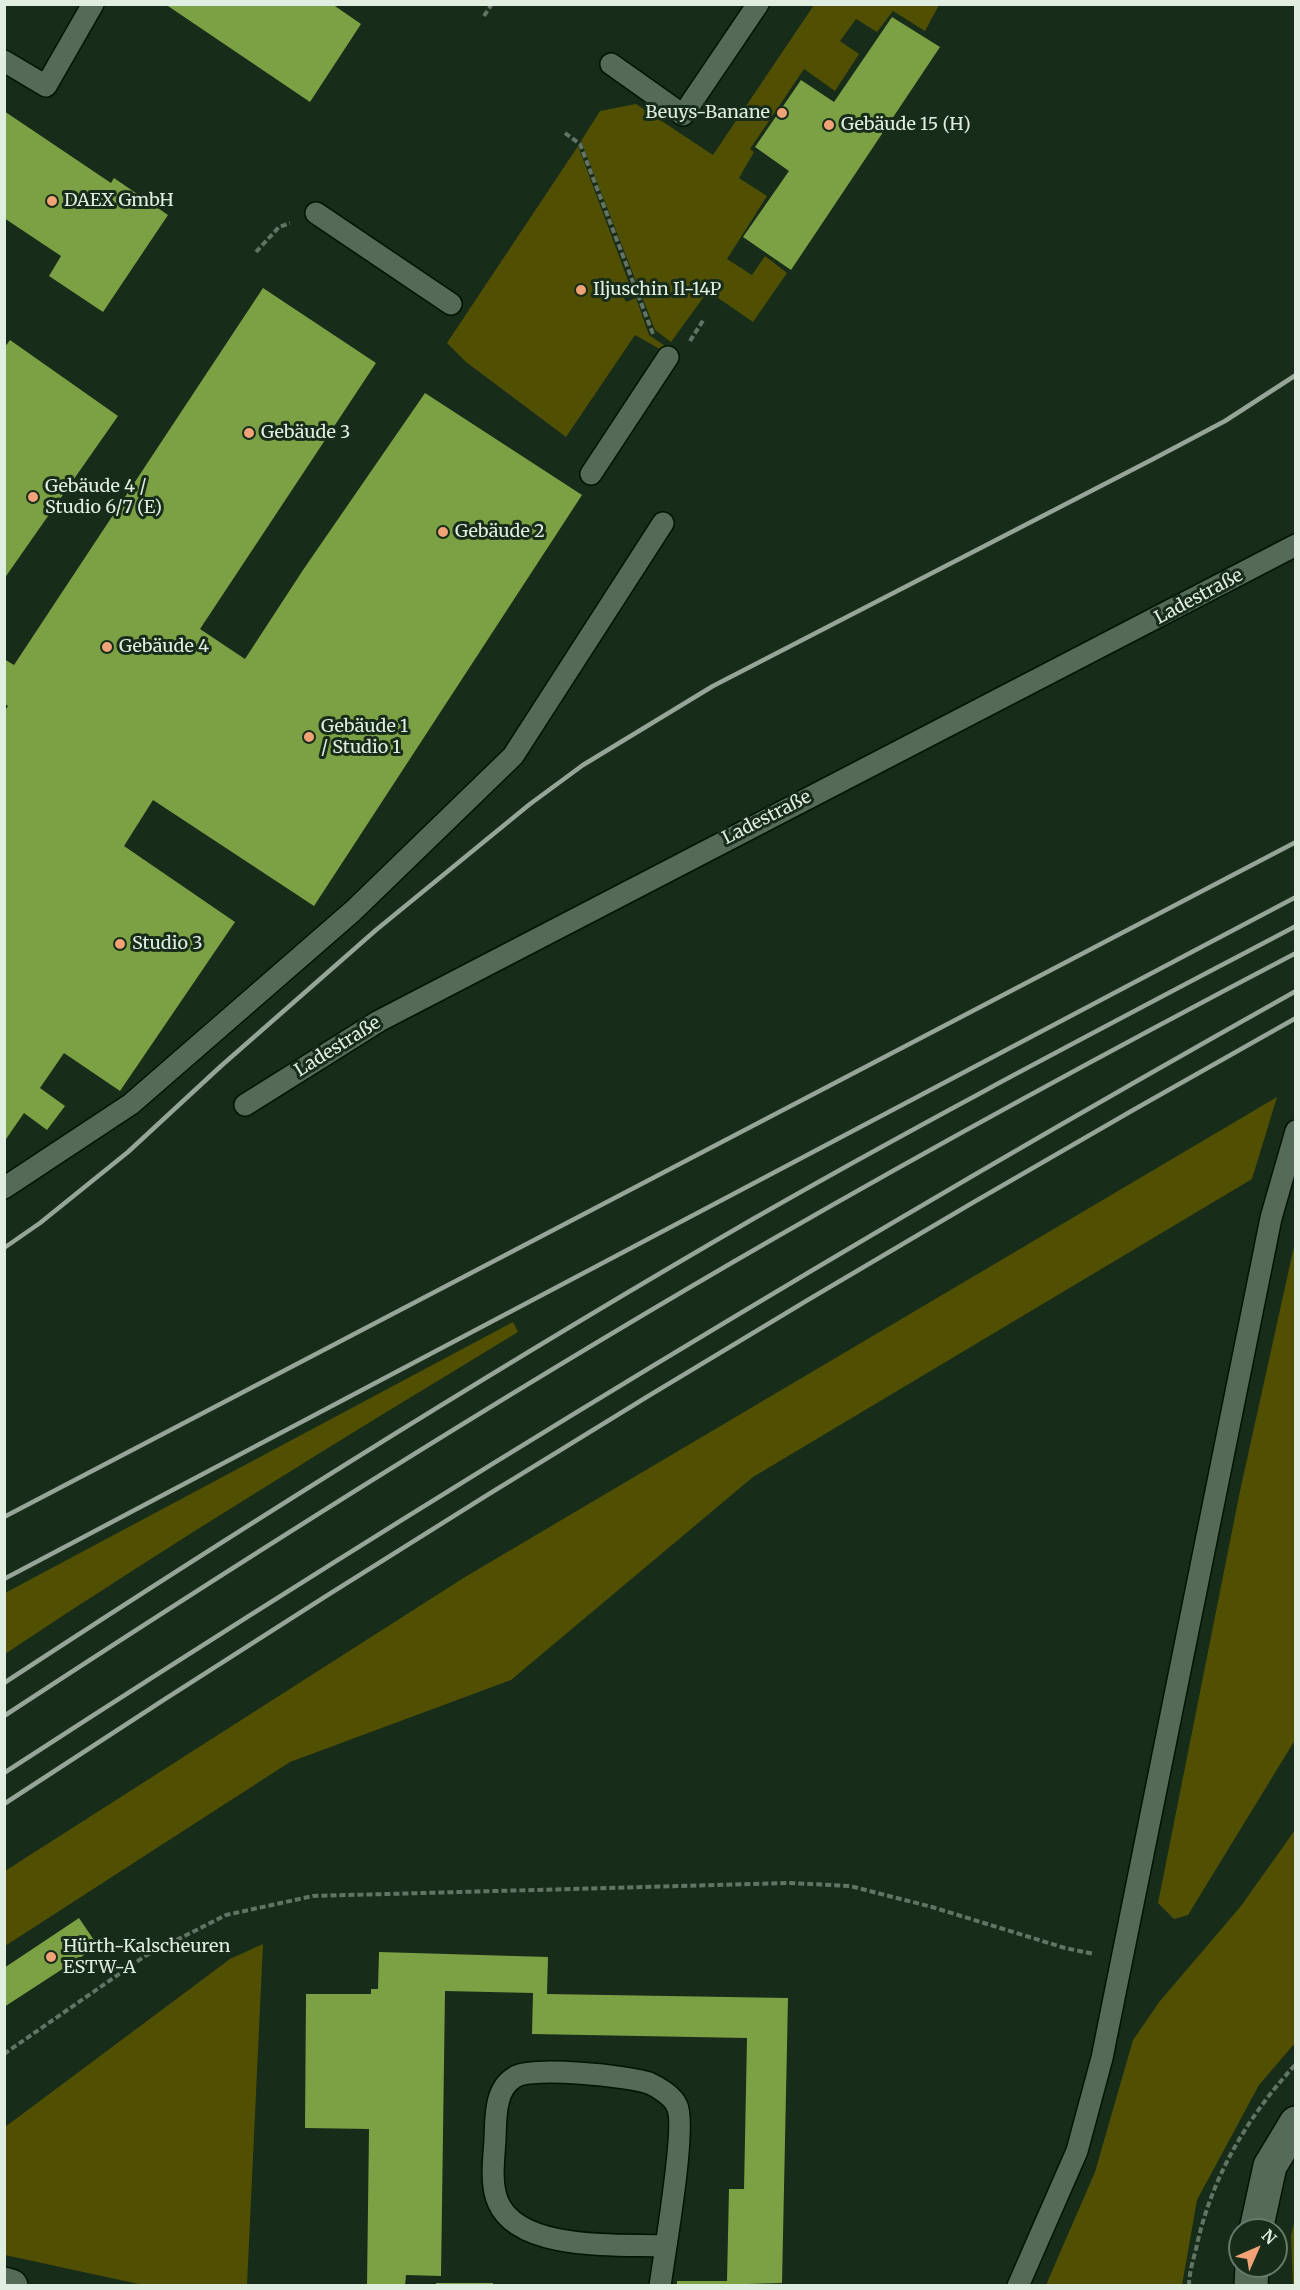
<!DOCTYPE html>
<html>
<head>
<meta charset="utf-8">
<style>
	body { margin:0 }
	#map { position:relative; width:1300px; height:2290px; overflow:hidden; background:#182c1a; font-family:Merriweather,serif }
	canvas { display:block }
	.frame { position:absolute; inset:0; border:6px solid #e0ede1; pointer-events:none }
	.north { position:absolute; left:1228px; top:2218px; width:60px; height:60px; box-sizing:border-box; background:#182c1a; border:2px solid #68796a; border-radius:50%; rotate:45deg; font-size:16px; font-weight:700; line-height:24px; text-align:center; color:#e0ede1 }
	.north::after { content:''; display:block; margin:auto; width:21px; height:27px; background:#efa377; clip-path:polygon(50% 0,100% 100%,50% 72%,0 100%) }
</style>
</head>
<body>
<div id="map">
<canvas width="1300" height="2290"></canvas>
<div class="frame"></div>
<div class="north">N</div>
</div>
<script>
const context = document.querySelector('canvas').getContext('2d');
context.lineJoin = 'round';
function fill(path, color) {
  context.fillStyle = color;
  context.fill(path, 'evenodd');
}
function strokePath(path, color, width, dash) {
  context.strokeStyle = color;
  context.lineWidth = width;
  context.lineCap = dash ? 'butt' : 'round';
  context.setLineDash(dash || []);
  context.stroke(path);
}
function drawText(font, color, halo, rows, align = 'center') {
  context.font = font + ' Merriweather,serif';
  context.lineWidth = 6;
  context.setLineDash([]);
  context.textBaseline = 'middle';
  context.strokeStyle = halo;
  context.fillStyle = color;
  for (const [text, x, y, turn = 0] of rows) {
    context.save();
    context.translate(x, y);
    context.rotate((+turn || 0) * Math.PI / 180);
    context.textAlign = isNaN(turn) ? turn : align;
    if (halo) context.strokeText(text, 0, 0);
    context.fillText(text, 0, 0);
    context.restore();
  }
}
fill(new Path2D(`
	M 814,5 L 939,5 L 925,31 L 893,11 L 877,32 L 856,19 L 840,41 L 859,54 L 835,91 L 804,69 L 750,149 L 754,152 L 739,178 L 767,196 L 727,259 L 752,275 L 765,256 L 787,273 L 753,322 L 708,291 L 671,342 L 655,330 L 581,141 L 600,111 L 636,104 L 713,155 Z
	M 578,146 L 629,283 L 620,290 L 626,302 L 636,298 L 649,335 L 668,348 L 665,352 L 635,335 L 566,437 L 466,362 L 447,343 Z
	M 1277,1097 L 1252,1179 L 753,1477 L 511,1680 L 290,1762 L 5,1946 L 5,1871 L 465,1577 Z
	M 1295,1242 L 1295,1740 L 1188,1915 L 1174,1919 L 1158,1903 L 1240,1491 Z
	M 513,1322 L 518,1332 C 345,1437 173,1542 5,1654 L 5,1593 Z
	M 1295,1830 L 1295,2043 L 1259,2085 L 1197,2200 L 1182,2285 L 1046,2285 L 1095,2172 L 1133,2040 L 1160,2001 L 1241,1906 Z
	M 263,1944 L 247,2285 L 143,2285 L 5,2255 L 5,2127 L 230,1959 Z
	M 1295,2218 L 1296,2285 L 1293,2286 L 1291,2236 Z`), '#514f02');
fill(new Path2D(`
	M 165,4 L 332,4 L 361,24 L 310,102 Z
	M 892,17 L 940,47 L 791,270 L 743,237 L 789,171 L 755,147 L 801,80 L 834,102 Z
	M 4,111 L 111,183 L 114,178 L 168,215 L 103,312 L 49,276 L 61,256 L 4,218 Z
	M 263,288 L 376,363 L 200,629 L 245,659 L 303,570 L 425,393 L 582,495 L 314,906 L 153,800 L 124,846 L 235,922 L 120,1091 L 64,1053 L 40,1088 L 65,1106 L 47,1130 L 24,1113 L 4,1142 L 4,712 L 8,706 L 4,703 L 4,659 L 14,665 Z
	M 10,340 L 118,416 L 4,579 L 4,348 Z
	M 79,1918 L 98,1946 L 4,2007 L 4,1968 Z
	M 379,1952 L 548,1957 L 547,1994 L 788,1998 L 782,2283 L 677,2286 L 677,2281 L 727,2281 L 729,2189 L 744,2189 L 747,2038 L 532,2034 L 533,1993 L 445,1991 L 441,2276 L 406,2275 L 405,2286 L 367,2286 L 369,2129 L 305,2128 L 306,1994 L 371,1994 L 371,1989 L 378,1989 Z
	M 436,2283 L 493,2283 L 493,2286 L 436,2286 Z`), '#7ca044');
const service = new Path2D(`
	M 4,61 L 46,86 L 93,4
	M 611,64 L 683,115 L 758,4
	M 316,213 L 451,304
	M 591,474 L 668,357
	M 245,1105 L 379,1021 L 1296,545
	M 4,1188 L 131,1104 L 353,911 L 513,756 L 663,523
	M 660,2286 C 664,2256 687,2125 677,2106 C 673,2096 658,2087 649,2083 C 629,2076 532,2066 515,2077 C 494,2089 496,2119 495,2139 C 494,2159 490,2183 498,2202 C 519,2252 620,2244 665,2246
	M 1018,2286 L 1077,2151 L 1102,2058 L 1271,1218 L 1296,1131`);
const minor = new Path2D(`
	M 4,2284 L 11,2286`);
const secondary = new Path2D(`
	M 1256,2230 L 1270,2166 L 1296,2123
	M 1251,2286 L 1252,2266`);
strokePath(service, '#031405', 24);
strokePath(minor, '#031405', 36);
strokePath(secondary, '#031405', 36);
strokePath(new Path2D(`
	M 484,16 L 492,4
	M 565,133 L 580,144 L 653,334
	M 256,252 L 279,227 L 290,223
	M 690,341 L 704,319
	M 4,2054 L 145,1956 L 226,1915 L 313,1896 L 790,1883 L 850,1886 L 932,1907 L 1065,1948 L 1094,1954
	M 1189,2286 C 1189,2273 1193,2261 1196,2249 C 1211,2178 1247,2117 1296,2064`), '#637464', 4, [6, 3]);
strokePath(service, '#556b57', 21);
strokePath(minor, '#556b57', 33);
strokePath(secondary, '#556b57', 33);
strokePath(new Path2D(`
	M 4,1248 L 40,1223 L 128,1152 L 221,1066 L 376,930 L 530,804 L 583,765 L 713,686 L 1157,457 L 1225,421 L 1296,375
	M 4,1517 L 1296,842
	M 4,1579 L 1296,897
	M 4,1683 C 250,1522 499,1366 753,1219 C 931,1117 1114,1022 1296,926
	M 4,1716 C 256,1551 512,1389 773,1239 C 945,1140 1120,1045 1296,953
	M 4,1773 C 426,1499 857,1237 1296,991
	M 4,1804 C 425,1527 856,1264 1296,1018`), '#95a597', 4.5);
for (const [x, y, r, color] of [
	[782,113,6,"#efa377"],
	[829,125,6,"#efa377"],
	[52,201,6,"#efa377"],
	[581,290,6,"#efa377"],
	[249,433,6,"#efa377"],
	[33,497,6,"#efa377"],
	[443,532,6,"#efa377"],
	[107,647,6,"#efa377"],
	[309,737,6,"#efa377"],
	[120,944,6,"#efa377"],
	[51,1957,6,"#efa377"]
]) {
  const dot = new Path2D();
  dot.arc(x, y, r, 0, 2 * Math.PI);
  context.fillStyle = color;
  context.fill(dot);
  strokePath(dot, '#182c1a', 2);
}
drawText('18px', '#e0ede1', '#182c1a', [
	["Beuys-Banane",770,113,"right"],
	["Gebäude 15 (H)",841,125],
	["DAEX GmbH",64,201],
	["Iljuschin Il-14P",593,290],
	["Gebäude 3",261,433],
	["Gebäude 4 /",45,487],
	["Studio 6/7 (E)",45,508],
	["Gebäude 2",455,532],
	["Gebäude 4",119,647],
	["Gebäude 1",321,727],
	["/ Studio 1",321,748],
	["Studio 3",132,944],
	["Hürth-Kalscheuren",63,1947],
	["ESTW-A",63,1968]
], 'left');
drawText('18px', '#e0ede1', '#182c1a', [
	["Ladestraße",1199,597,-28],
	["Ladestraße",767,818,-27],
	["Ladestraße",338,1047,-32]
]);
</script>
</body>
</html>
